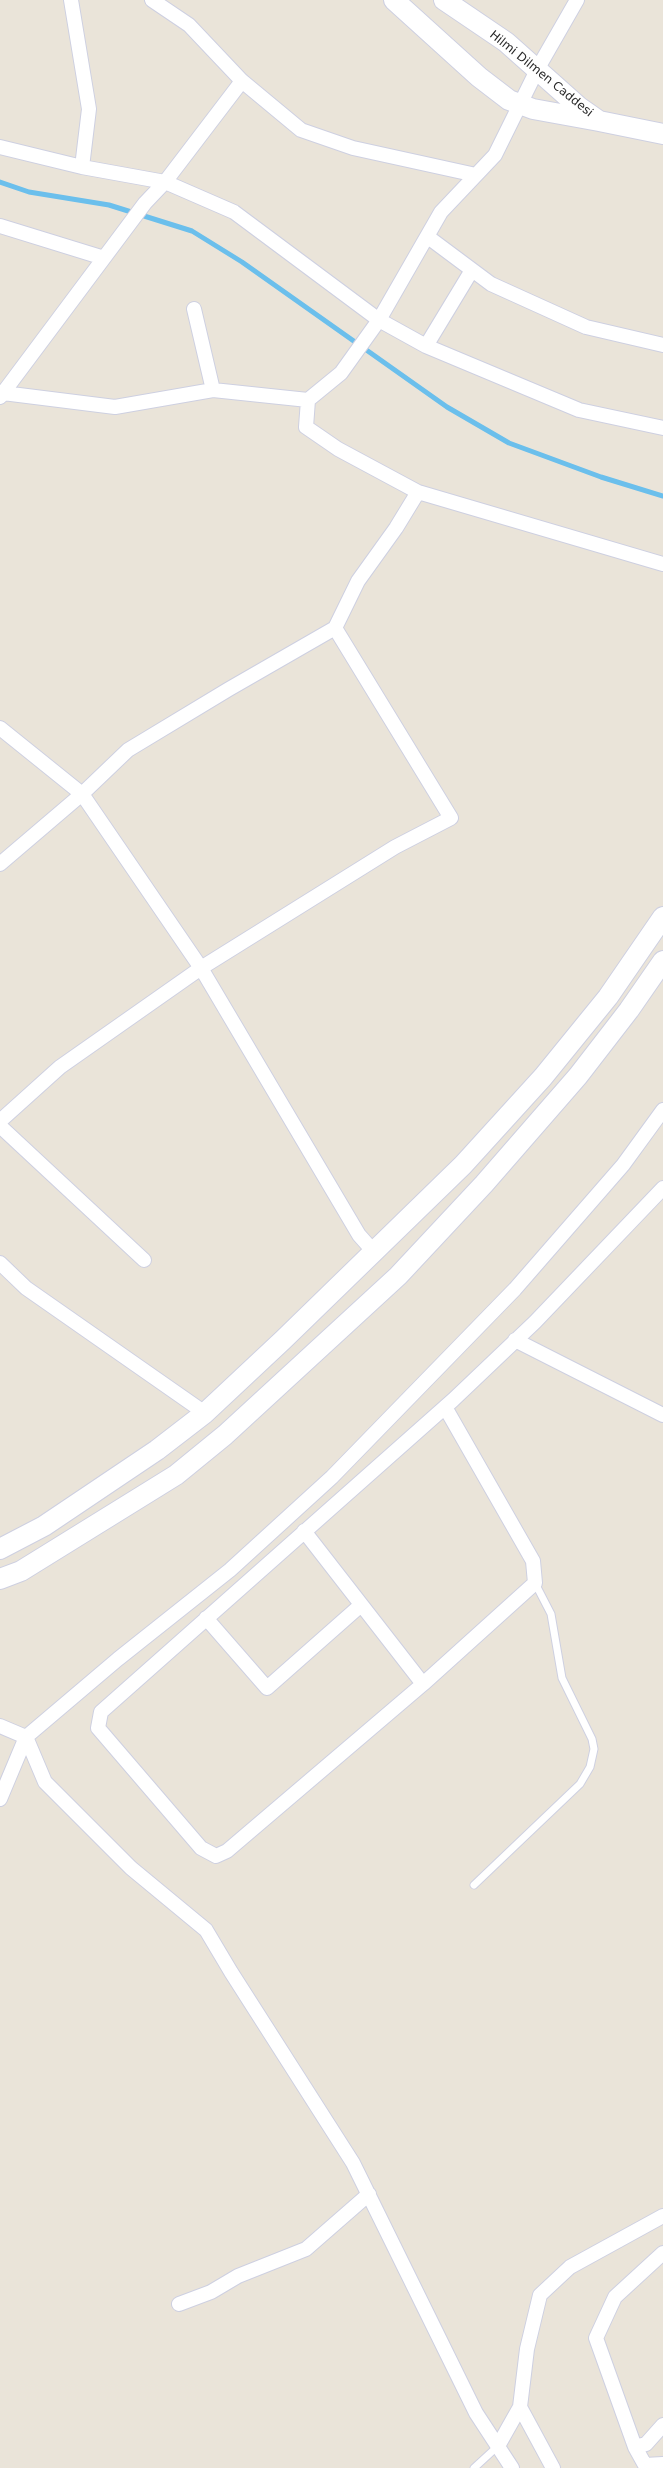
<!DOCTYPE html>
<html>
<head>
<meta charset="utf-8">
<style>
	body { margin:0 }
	canvas { display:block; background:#eae4d9 }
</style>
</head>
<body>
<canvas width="663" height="2468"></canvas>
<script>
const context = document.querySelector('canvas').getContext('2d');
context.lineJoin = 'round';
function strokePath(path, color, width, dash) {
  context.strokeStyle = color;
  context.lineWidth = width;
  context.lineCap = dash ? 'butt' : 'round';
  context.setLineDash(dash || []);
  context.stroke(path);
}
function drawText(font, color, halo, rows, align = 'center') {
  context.font = font + ' "DejaVu Sans",sans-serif';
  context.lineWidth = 3;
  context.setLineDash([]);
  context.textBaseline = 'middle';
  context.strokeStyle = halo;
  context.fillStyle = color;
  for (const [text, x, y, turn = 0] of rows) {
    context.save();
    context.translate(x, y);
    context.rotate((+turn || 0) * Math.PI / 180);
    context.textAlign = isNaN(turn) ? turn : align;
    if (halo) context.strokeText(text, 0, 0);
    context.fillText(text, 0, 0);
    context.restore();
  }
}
strokePath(new Path2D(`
	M 0,182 L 29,192 L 109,205 L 192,231 L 242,262 L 447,407 L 509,443 L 601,477 L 663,496`), '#6bbfec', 5);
const lane = new Path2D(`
	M 474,1885 L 580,1784 L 590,1767 L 594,1749 L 592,1739 L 562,1678 L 551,1614 L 535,1583
	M 474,2468 L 498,2446`);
const street = new Path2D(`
	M 71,0 L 89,109 L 82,167
	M 152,0 L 189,25 L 242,81 L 301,130 L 353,148 L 476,175
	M 0,147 L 82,167 L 165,182 L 234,212 L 379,320 L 426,346 L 579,410 L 663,428
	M 0,226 L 104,258
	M 428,237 L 491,284 L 586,327 L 663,345
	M 194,309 L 213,390
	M 426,346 L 472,270
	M 3,393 L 115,407 L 213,390 L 308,400
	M 0,397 L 145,203 L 165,182 L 242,81
	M 418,492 L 663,564
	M 335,628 L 229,689 L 128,750 L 82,794 L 201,968 L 359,1235 L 375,1253
	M 0,728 L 82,794 L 0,864
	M 0,1121 L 60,1067 L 201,968 L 395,847 L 451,818 L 335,628 L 358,581 L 396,528 L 418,492 L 338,449 L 306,427 L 308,400 L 341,373 L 379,320 L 441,212 L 495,155 L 538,68 L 577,0
	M 0,1126 L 144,1260
	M 0,1263 L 26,1288 L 205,1413
	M 515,1340 L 663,1415
	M 445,1407 L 533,1561 L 535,1583 L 423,1684 L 227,1851 L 216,1856 L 201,1848 L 98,1728 L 101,1712 L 453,1400 L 535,1322 L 663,1188
	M 304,1531 L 423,1684
	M 206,1618 L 267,1688 L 361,1605
	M 0,1726 L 26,1737 L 0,1799
	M 663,2253 L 615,2297 L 596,2338 L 635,2447 L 645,2465 L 663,2464
	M 179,2304 L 211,2292 L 238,2276 L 306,2249 L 369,2194
	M 520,2407 L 553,2468
	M 498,2446 L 520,2407 L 527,2349 L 540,2295 L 570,2267 L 663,2216
	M 635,2447 L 646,2444 L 663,2425
	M 512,2468 L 476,2413 L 353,2163 L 231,1972 L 206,1930 L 131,1868 L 45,1782 L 26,1737 L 118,1659 L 230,1570 L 332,1477 L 515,1289 L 623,1165 L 663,1110`);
const secondary = new Path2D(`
	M 394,0 L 479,77 L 509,100 L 533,109 L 599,121 L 579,107 L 506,42 L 444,0
	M 599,121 L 663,134
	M 0,1549 L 44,1526 L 157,1450 L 205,1413 L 283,1340 L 463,1165 L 543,1077 L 608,997 L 663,917
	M 0,1579 L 21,1571 L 176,1475 L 225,1435 L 398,1276 L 484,1184 L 578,1076 L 629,1010 L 663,961`);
strokePath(lane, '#ced0e1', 9);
strokePath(street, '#ced0e1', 16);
strokePath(secondary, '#ced0e1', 22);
strokePath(lane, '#fff', 7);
strokePath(street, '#fff', 14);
strokePath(secondary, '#fff', 20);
drawText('12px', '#272727', '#fff', [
	["Hilmi Dilmen Caddesi",541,74,39]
]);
</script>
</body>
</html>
